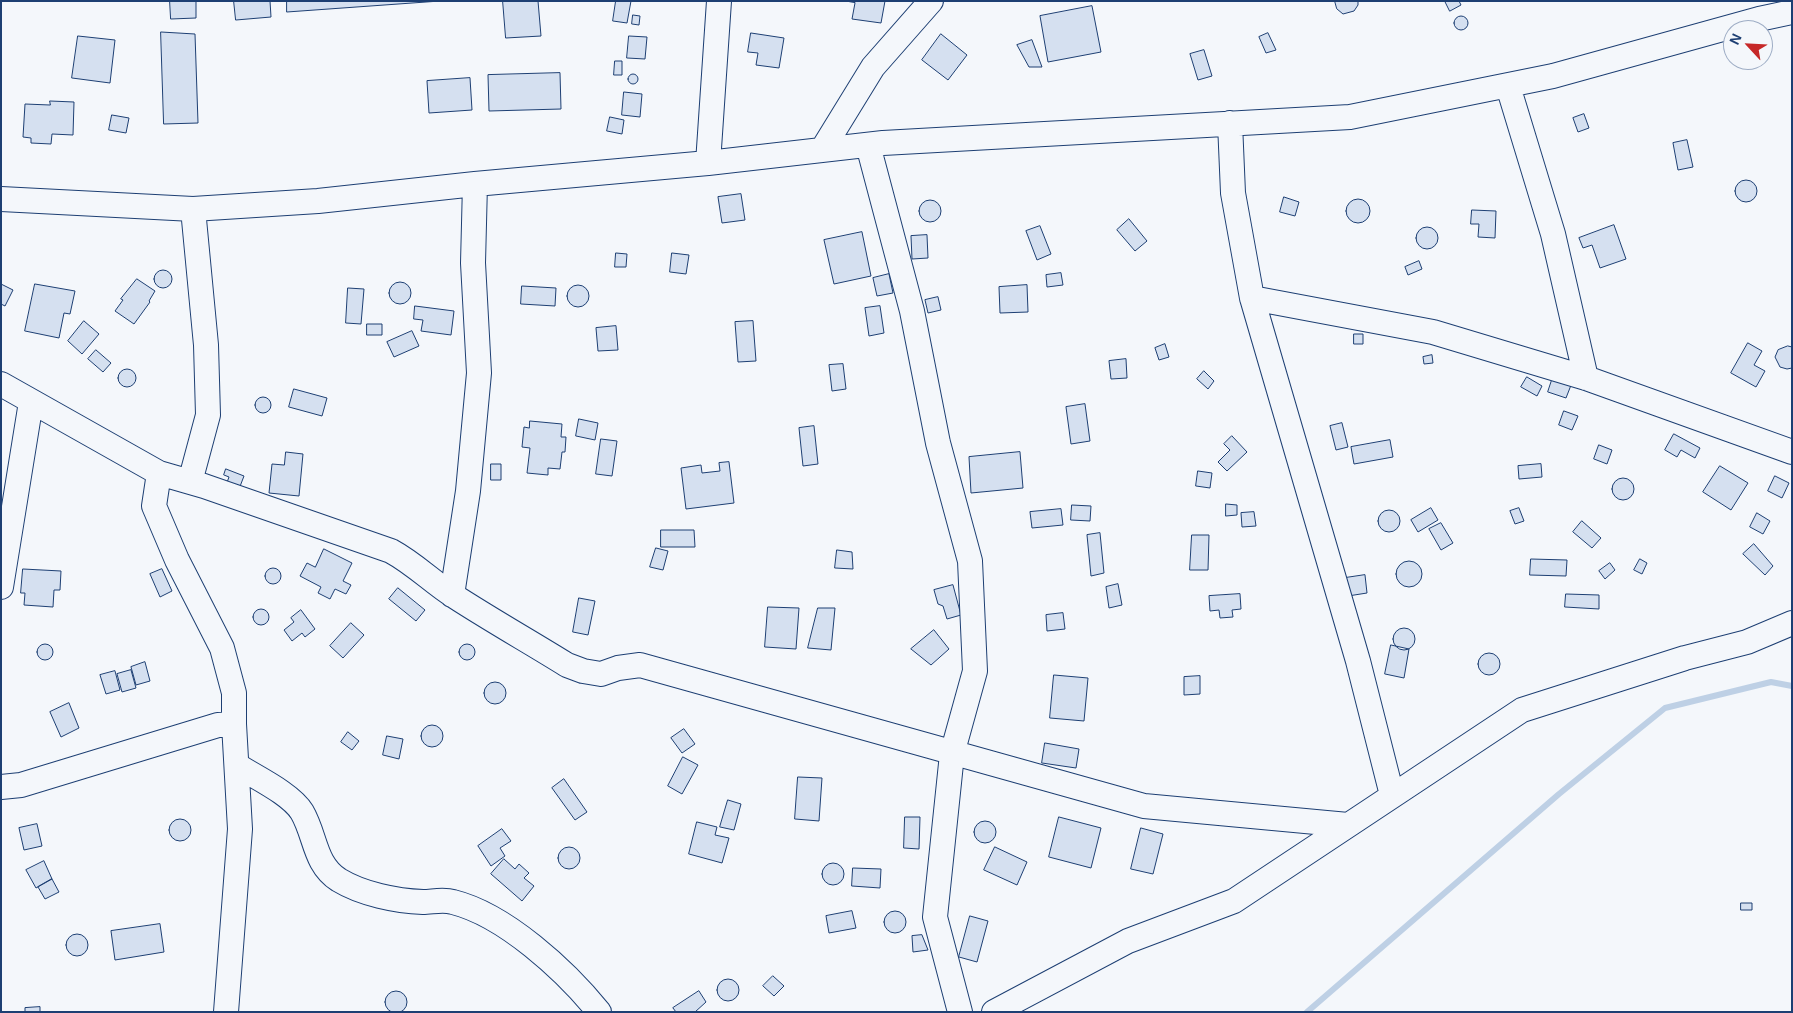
<!DOCTYPE html>
<html>
<head>
<meta charset="utf-8">
<style>
	body { margin:0 }
	#map { position:relative; width:1793px; height:1013px; overflow:hidden; background:#f4f7fb; font-family:Arial,sans-serif }
	canvas { display:block }
	.frame { position:absolute; inset:0; border:2px solid #1d3f73; pointer-events:none }
	.north { position:absolute; left:1723px; top:20px; width:50px; height:50px; box-sizing:border-box; background:#f4f7fb; border:1px solid #9eadc5; border-radius:50%; rotate:295deg; font-size:14px; font-weight:700; line-height:20px; text-align:center; color:#1d3f73 }
	.north::after { content:''; display:block; margin:auto; width:18px; height:22px; background:#c62828; clip-path:polygon(50% 0,100% 100%,50% 72%,0 100%) }
</style>
</head>
<body>
<div id="map">
<canvas width="1793" height="1013"></canvas>
<div class="frame"></div>
<div class="north">N</div>
</div>
<script>
const context = document.querySelector('canvas').getContext('2d');
context.lineJoin = 'round';
function strokePath(path, color, width, dash) {
  context.strokeStyle = color;
  context.lineWidth = width;
  context.lineCap = dash ? 'butt' : 'round';
  context.setLineDash(dash || []);
  context.stroke(path);
}
function fill(path, color) {
  context.fillStyle = color;
  context.fill(path, 'evenodd');
}
strokePath(new Path2D(`
	M 1307,1012 L 1559,794 L 1665,708 L 1771,682 L 1792,686`), '#bed0e5', 6);
const building = new Path2D(`
	M 170,1 L 196,1 L 196,18 L 171,19 Z
	M 234,1 L 270,1 L 271,17 L 236,20 Z
	M 287,1 L 440,1 L 287,12 Z
	M 503,1 L 538,1 L 541,36 L 506,38 Z
	M 616,1 L 631,1 L 627,23 L 613,21 Z
	M 846,1 L 885,1 L 881,23 L 852,19 L 855,3 Z
	M 1335,1 L 1358,1 L 1358,5 L 1354,11 L 1343,14 L 1337,9 Z
	M 1445,1 L 1459,1 L 1461,5 L 1450,11 Z
	M 1092,6 L 1101,52 L 1048,62 L 1040,16 Z
	M 633,15 L 640,16 L 639,25 L 632,24 Z
	M1454 23a7 7 0 1 1 14 0a7 7 0 1 1-14 0Z
	M 161,32 L 195,34 L 198,123 L 164,124 Z
	M 751,33 L 784,38 L 779,68 L 756,65 L 758,53 L 748,52 Z
	M 1268,33 L 1276,50 L 1266,53 L 1259,37 Z
	M 941,34 L 967,55 L 948,80 L 922,60 Z
	M 78,36 L 115,40 L 110,83 L 72,78 Z
	M 629,36 L 647,37 L 645,59 L 627,58 Z
	M 1032,40 L 1042,67 L 1029,67 L 1017,45 Z
	M 1204,50 L 1212,76 L 1198,80 L 1190,54 Z
	M 615,61 L 622,61 L 622,75 L 614,75 Z
	M 560,73 L 561,109 L 489,111 L 488,75 Z
	M628 79a5 5 0 1 1 10 0a5 5 0 1 1-10 0Z
	M 470,78 L 472,110 L 429,113 L 427,81 Z
	M 624,92 L 642,94 L 640,117 L 622,115 Z
	M 50,101 L 74,102 L 73,135 L 52,134 L 51,144 L 31,143 L 31,138 L 23,137 L 25,104 L 50,105 Z
	M 1584,114 L 1589,128 L 1578,132 L 1573,118 Z
	M 112,115 L 129,118 L 126,133 L 109,130 Z
	M 610,117 L 624,120 L 622,134 L 607,131 Z
	M 1687,140 L 1693,167 L 1678,170 L 1673,143 Z
	M1735 191a11 11 0 1 1 22 0a11 11 0 1 1-22 0Z
	M 741,194 L 745,220 L 722,223 L 718,197 Z
	M 1284,197 L 1299,202 L 1295,216 L 1280,212 Z
	M1346 211a12 12 0 1 1 24 0a12 12 0 1 1-24 0Z
	M919 211a11 11 0 1 1 22 0a11 11 0 1 1-22 0Z
	M 1472,210 L 1496,211 L 1495,238 L 1478,237 L 1479,224 L 1471,224 Z
	M 1129,219 L 1147,241 L 1135,251 L 1117,230 Z
	M 1614,225 L 1626,259 L 1600,268 L 1592,245 L 1583,248 L 1579,238 Z
	M 1040,226 L 1051,254 L 1037,260 L 1026,231 Z
	M1416 238a11 11 0 1 1 22 0a11 11 0 1 1-22 0Z
	M 862,232 L 871,276 L 834,284 L 824,240 Z
	M 927,235 L 928,258 L 912,259 L 911,236 Z
	M 616,253 L 627,254 L 626,267 L 615,267 Z
	M 672,253 L 689,255 L 686,274 L 670,272 Z
	M 1419,261 L 1422,269 L 1408,275 L 1405,267 Z
	M154 279a9 9 0 1 1 18 0a9 9 0 1 1-18 0Z
	M 1061,273 L 1063,285 L 1047,287 L 1046,275 Z
	M 889,274 L 893,293 L 877,296 L 873,278 Z
	M 137,279 L 155,291 L 149,301 L 150,302 L 134,324 L 115,311 L 123,300 L 121,299 Z
	M389 293a11 11 0 1 1 22 0a11 11 0 1 1-22 0Z
	M 1,284 L 13,290 L 5,306 L 1,304 Z
	M 35,284 L 75,291 L 70,314 L 64,313 L 59,338 L 25,331 Z
	M567 296a11 11 0 1 1 22 0a11 11 0 1 1-22 0Z
	M 1027,285 L 1028,312 L 1000,313 L 999,287 Z
	M 522,286 L 556,288 L 555,306 L 521,304 Z
	M 348,288 L 364,289 L 361,324 L 346,323 Z
	M 938,297 L 941,310 L 928,313 L 925,300 Z
	M 415,306 L 454,311 L 451,335 L 421,331 L 423,320 L 414,319 Z
	M 880,306 L 884,333 L 869,336 L 865,308 Z
	M 84,321 L 99,334 L 82,354 L 68,341 Z
	M 753,321 L 756,361 L 738,362 L 735,322 Z
	M 367,324 L 382,324 L 382,335 L 367,335 Z
	M 616,326 L 618,350 L 598,351 L 596,328 Z
	M 412,331 L 419,346 L 394,357 L 387,342 Z
	M 1354,334 L 1363,334 L 1363,344 L 1354,344 Z
	M 1748,343 L 1762,351 L 1754,365 L 1765,371 L 1756,387 L 1731,373 Z
	M 1165,344 L 1169,357 L 1159,360 L 1155,348 Z
	M 1788,346 L 1792,347 L 1792,368 L 1787,369 L 1780,367 L 1775,357 L 1778,350 Z
	M 96,350 L 111,363 L 103,372 L 88,359 Z
	M 1432,355 L 1433,363 L 1424,364 L 1423,357 Z
	M 1126,359 L 1127,378 L 1111,379 L 1109,361 Z
	M 843,364 L 846,389 L 832,391 L 829,365 Z
	M118 378a9 9 0 1 1 18 0a9 9 0 1 1-18 0Z
	M 1204,371 L 1214,381 L 1208,389 L 1197,379 Z
	M 1554,374 L 1573,380 L 1566,398 L 1548,392 Z
	M 1527,377 L 1542,386 L 1537,396 L 1521,387 Z
	M 294,389 L 327,398 L 322,416 L 289,407 Z
	M255 405a8 8 0 1 1 16 0a8 8 0 1 1-16 0Z
	M 1085,404 L 1090,441 L 1071,444 L 1066,407 Z
	M 1564,411 L 1578,416 L 1572,430 L 1559,425 Z
	M 579,419 L 598,423 L 595,440 L 576,436 Z
	M 530,421 L 562,424 L 561,437 L 566,437 L 565,452 L 562,452 L 560,469 L 548,468 L 548,475 L 527,473 L 530,448 L 522,447 L 524,427 L 529,428 Z
	M 1342,423 L 1348,447 L 1336,450 L 1330,426 Z
	M 814,426 L 818,464 L 803,466 L 799,428 Z
	M 1674,434 L 1700,448 L 1695,458 L 1681,450 L 1677,457 L 1665,450 Z
	M 1232,436 L 1247,452 L 1227,471 L 1218,462 L 1230,450 L 1224,444 Z
	M 601,439 L 617,441 L 612,476 L 596,474 Z
	M 1390,440 L 1393,457 L 1354,464 L 1351,447 Z
	M 1599,445 L 1612,450 L 1607,464 L 1594,459 Z
	M 286,452 L 303,454 L 299,496 L 269,493 L 272,464 L 284,465 Z
	M 1020,452 L 1023,488 L 971,493 L 969,457 Z
	M 729,462 L 734,503 L 686,509 L 681,468 L 701,465 L 702,473 L 720,471 L 719,463 Z
	M 491,464 L 501,464 L 501,480 L 491,480 Z
	M 1541,464 L 1542,477 L 1519,479 L 1518,466 Z
	M 1720,466 L 1748,483 L 1731,510 L 1703,492 Z
	M 226,469 L 244,476 L 239,489 L 226,485 L 229,477 L 224,475 Z
	M 1198,471 L 1212,473 L 1210,488 L 1196,486 Z
	M 1775,476 L 1789,483 L 1782,498 L 1768,491 Z
	M1612 489a11 11 0 1 1 22 0a11 11 0 1 1-22 0Z
	M 1226,504 L 1237,505 L 1237,515 L 1226,516 Z
	M 1072,505 L 1091,506 L 1090,521 L 1071,520 Z
	M 1431,508 L 1438,520 L 1418,532 L 1411,520 Z
	M 1519,508 L 1524,521 L 1515,524 L 1510,511 Z
	M 1061,509 L 1063,525 L 1032,528 L 1030,512 Z
	M1378 521a11 11 0 1 1 22 0a11 11 0 1 1-22 0Z
	M 1254,512 L 1256,526 L 1242,527 L 1241,513 Z
	M 1757,513 L 1770,521 L 1763,534 L 1750,527 Z
	M 1582,521 L 1601,538 L 1592,548 L 1573,532 Z
	M 1441,523 L 1453,543 L 1441,550 L 1429,529 Z
	M 661,530 L 694,530 L 695,547 L 661,547 Z
	M 1100,533 L 1104,573 L 1091,576 L 1087,535 Z
	M 1192,535 L 1209,535 L 1208,570 L 1190,570 Z
	M 1754,544 L 1773,566 L 1765,575 L 1743,554 Z
	M 656,548 L 668,551 L 663,570 L 650,567 Z
	M 324,549 L 352,563 L 343,581 L 351,585 L 346,594 L 335,589 L 330,599 L 318,593 L 321,587 L 300,576 L 307,563 L 315,567 Z
	M 837,550 L 852,552 L 853,569 L 835,568 Z
	M 1531,559 L 1567,560 L 1566,576 L 1530,575 Z
	M 1640,559 L 1647,563 L 1642,574 L 1634,570 Z
	M1396 574a13 13 0 1 1 26 0a13 13 0 1 1-26 0Z
	M 1610,563 L 1615,570 L 1605,579 L 1599,571 Z
	M265 576a8 8 0 1 1 16 0a8 8 0 1 1-16 0Z
	M 23,569 L 61,571 L 60,590 L 54,590 L 53,607 L 24,605 L 25,593 L 21,593 Z
	M 162,569 L 172,591 L 160,597 L 150,574 Z
	M 1365,575 L 1367,593 L 1348,596 L 1345,578 Z
	M 1118,584 L 1122,605 L 1109,608 L 1106,587 Z
	M 953,585 L 961,615 L 947,619 L 943,606 L 938,604 L 934,590 Z
	M 398,588 L 425,610 L 416,621 L 389,599 Z
	M 1240,594 L 1241,609 L 1232,610 L 1233,617 L 1220,618 L 1219,610 L 1210,611 L 1209,596 Z
	M 1566,594 L 1599,595 L 1599,609 L 1565,607 Z
	M 579,598 L 595,601 L 588,635 L 573,632 Z
	M 768,607 L 799,608 L 796,649 L 765,647 Z
	M 818,608 L 835,608 L 831,650 L 808,648 Z
	M253 617a8 8 0 1 1 16 0a8 8 0 1 1-16 0Z
	M 301,610 L 315,629 L 305,637 L 302,633 L 292,641 L 284,630 L 294,622 L 291,618 Z
	M 1063,613 L 1065,629 L 1047,631 L 1046,615 Z
	M 351,623 L 364,635 L 343,658 L 330,646 Z
	M1393 639a11 11 0 1 1 22 0a11 11 0 1 1-22 0Z
	M 934,630 L 949,649 L 931,665 L 911,649 Z
	M37 652a8 8 0 1 1 16 0a8 8 0 1 1-16 0Z
	M459 652a8 8 0 1 1 16 0a8 8 0 1 1-16 0Z
	M 1391,645 L 1409,649 L 1404,678 L 1385,674 Z
	M1478 664a11 11 0 1 1 22 0a11 11 0 1 1-22 0Z
	M 145,662 L 150,681 L 136,685 L 131,667 Z
	M 131,670 L 136,688 L 122,692 L 117,674 Z
	M 115,671 L 120,690 L 106,694 L 100,675 Z
	M 1054,675 L 1088,678 L 1084,721 L 1050,718 Z
	M 1200,676 L 1200,694 L 1184,695 L 1184,677 Z
	M484 693a11 11 0 1 1 22 0a11 11 0 1 1-22 0Z
	M 69,703 L 79,728 L 61,737 L 50,712 Z
	M421 736a11 11 0 1 1 22 0a11 11 0 1 1-22 0Z
	M 684,729 L 695,744 L 682,753 L 671,738 Z
	M 348,732 L 359,741 L 352,750 L 341,742 Z
	M 387,736 L 403,739 L 399,759 L 383,755 Z
	M 1045,743 L 1079,749 L 1076,768 L 1042,763 Z
	M 683,757 L 698,765 L 682,794 L 668,786 Z
	M 798,777 L 822,778 L 819,821 L 795,819 Z
	M 564,779 L 587,812 L 575,820 L 552,788 Z
	M 728,800 L 741,804 L 734,830 L 720,827 Z
	M 905,817 L 920,817 L 919,849 L 904,848 Z
	M 1059,817 L 1101,828 L 1091,868 L 1049,857 Z
	M169 830a11 11 0 1 1 22 0a11 11 0 1 1-22 0Z
	M974 832a11 11 0 1 1 22 0a11 11 0 1 1-22 0Z
	M 697,822 L 717,827 L 715,835 L 729,838 L 722,863 L 689,854 Z
	M 37,824 L 42,846 L 24,850 L 19,828 Z
	M 1141,828 L 1163,834 L 1153,874 L 1131,869 Z
	M 502,829 L 511,841 L 500,848 L 505,856 L 491,866 L 478,846 Z
	M558 858a11 11 0 1 1 22 0a11 11 0 1 1-22 0Z
	M 995,847 L 1027,862 L 1017,885 L 984,870 Z
	M 504,859 L 515,869 L 519,864 L 529,873 L 524,878 L 534,886 L 522,901 L 491,874 Z
	M 44,861 L 52,879 L 36,888 L 26,870 Z
	M822 874a11 11 0 1 1 22 0a11 11 0 1 1-22 0Z
	M 853,868 L 881,869 L 880,888 L 852,886 Z
	M 52,879 L 59,892 L 45,899 L 38,887 Z
	M 1741,903 L 1752,903 L 1752,910 L 1741,910 Z
	M884 922a11 11 0 1 1 22 0a11 11 0 1 1-22 0Z
	M 852,911 L 856,928 L 829,933 L 826,916 Z
	M 970,916 L 988,921 L 977,962 L 959,957 Z
	M 160,924 L 164,952 L 115,960 L 111,931 Z
	M66 945a11 11 0 1 1 22 0a11 11 0 1 1-22 0Z
	M 922,935 L 928,950 L 913,952 L 912,936 Z
	M 773,976 L 784,986 L 774,996 L 763,986 Z
	M717 990a11 11 0 1 1 22 0a11 11 0 1 1-22 0Z
	M385 1002a11 11 0 1 1 22 0a11 11 0 1 1-22 0Z
	M 699,991 L 706,1002 L 695,1012 L 676,1012 L 673,1008 Z
	M 40,1007 L 40,1012 L 25,1012 L 25,1008 Z`);
fill(building, '#d5e0f0');
strokePath(building, '#1d3f73', 1);
const minor = new Path2D(`
	M 1508,86 L 1553,234 L 1586,378
	M 1230,123 L 1233,193 L 1252,298 L 1358,661 L 1392,795
	M 868,145 L 912,311 L 938,443 L 970,561 L 975,671 L 952,754 L 935,917 L 960,1012
	M 822,150 L 873,67 L 931,1
	M 708,163 L 719,1
	M 1,199 L 193,209 L 318,201 L 475,184 L 708,163 L 883,143 L 1350,117 L 1553,76 L 1759,19 L 1792,12
	M 1252,298 L 1433,332 L 1586,378 L 1792,452
	M 1,384 L 159,473 L 204,486 L 391,551 C 415,564 432,582 454,596 C 491,620 530,642 567,665 L 583,671 L 601,674 L 618,668 L 640,665 L 1144,806 L 1348,825
	M 190,482 L 208,415 L 206,345 L 193,209
	M 1,587 L 31,402
	M 452,595 L 468,491 L 479,373 L 473,263 L 475,184
	M 238,766 C 257,778 291,794 302,812 C 316,836 314,864 339,880 C 362,894 396,901 423,902 C 432,902 443,899 453,902 C 505,915 565,970 599,1012
	M 1,787 L 21,785 L 218,725 L 234,724 L 234,693 L 222,648 L 177,560 L 154,506 L 159,473
	M 226,1012 L 240,829 L 234,724
	M 994,1012 L 1128,941 L 1234,901 L 1522,710 L 1685,658 L 1747,642 L 1792,623`);
strokePath(minor, '#1d3f73', 26);
strokePath(minor, '#f4f7fb', 24);
</script>
</body>
</html>
